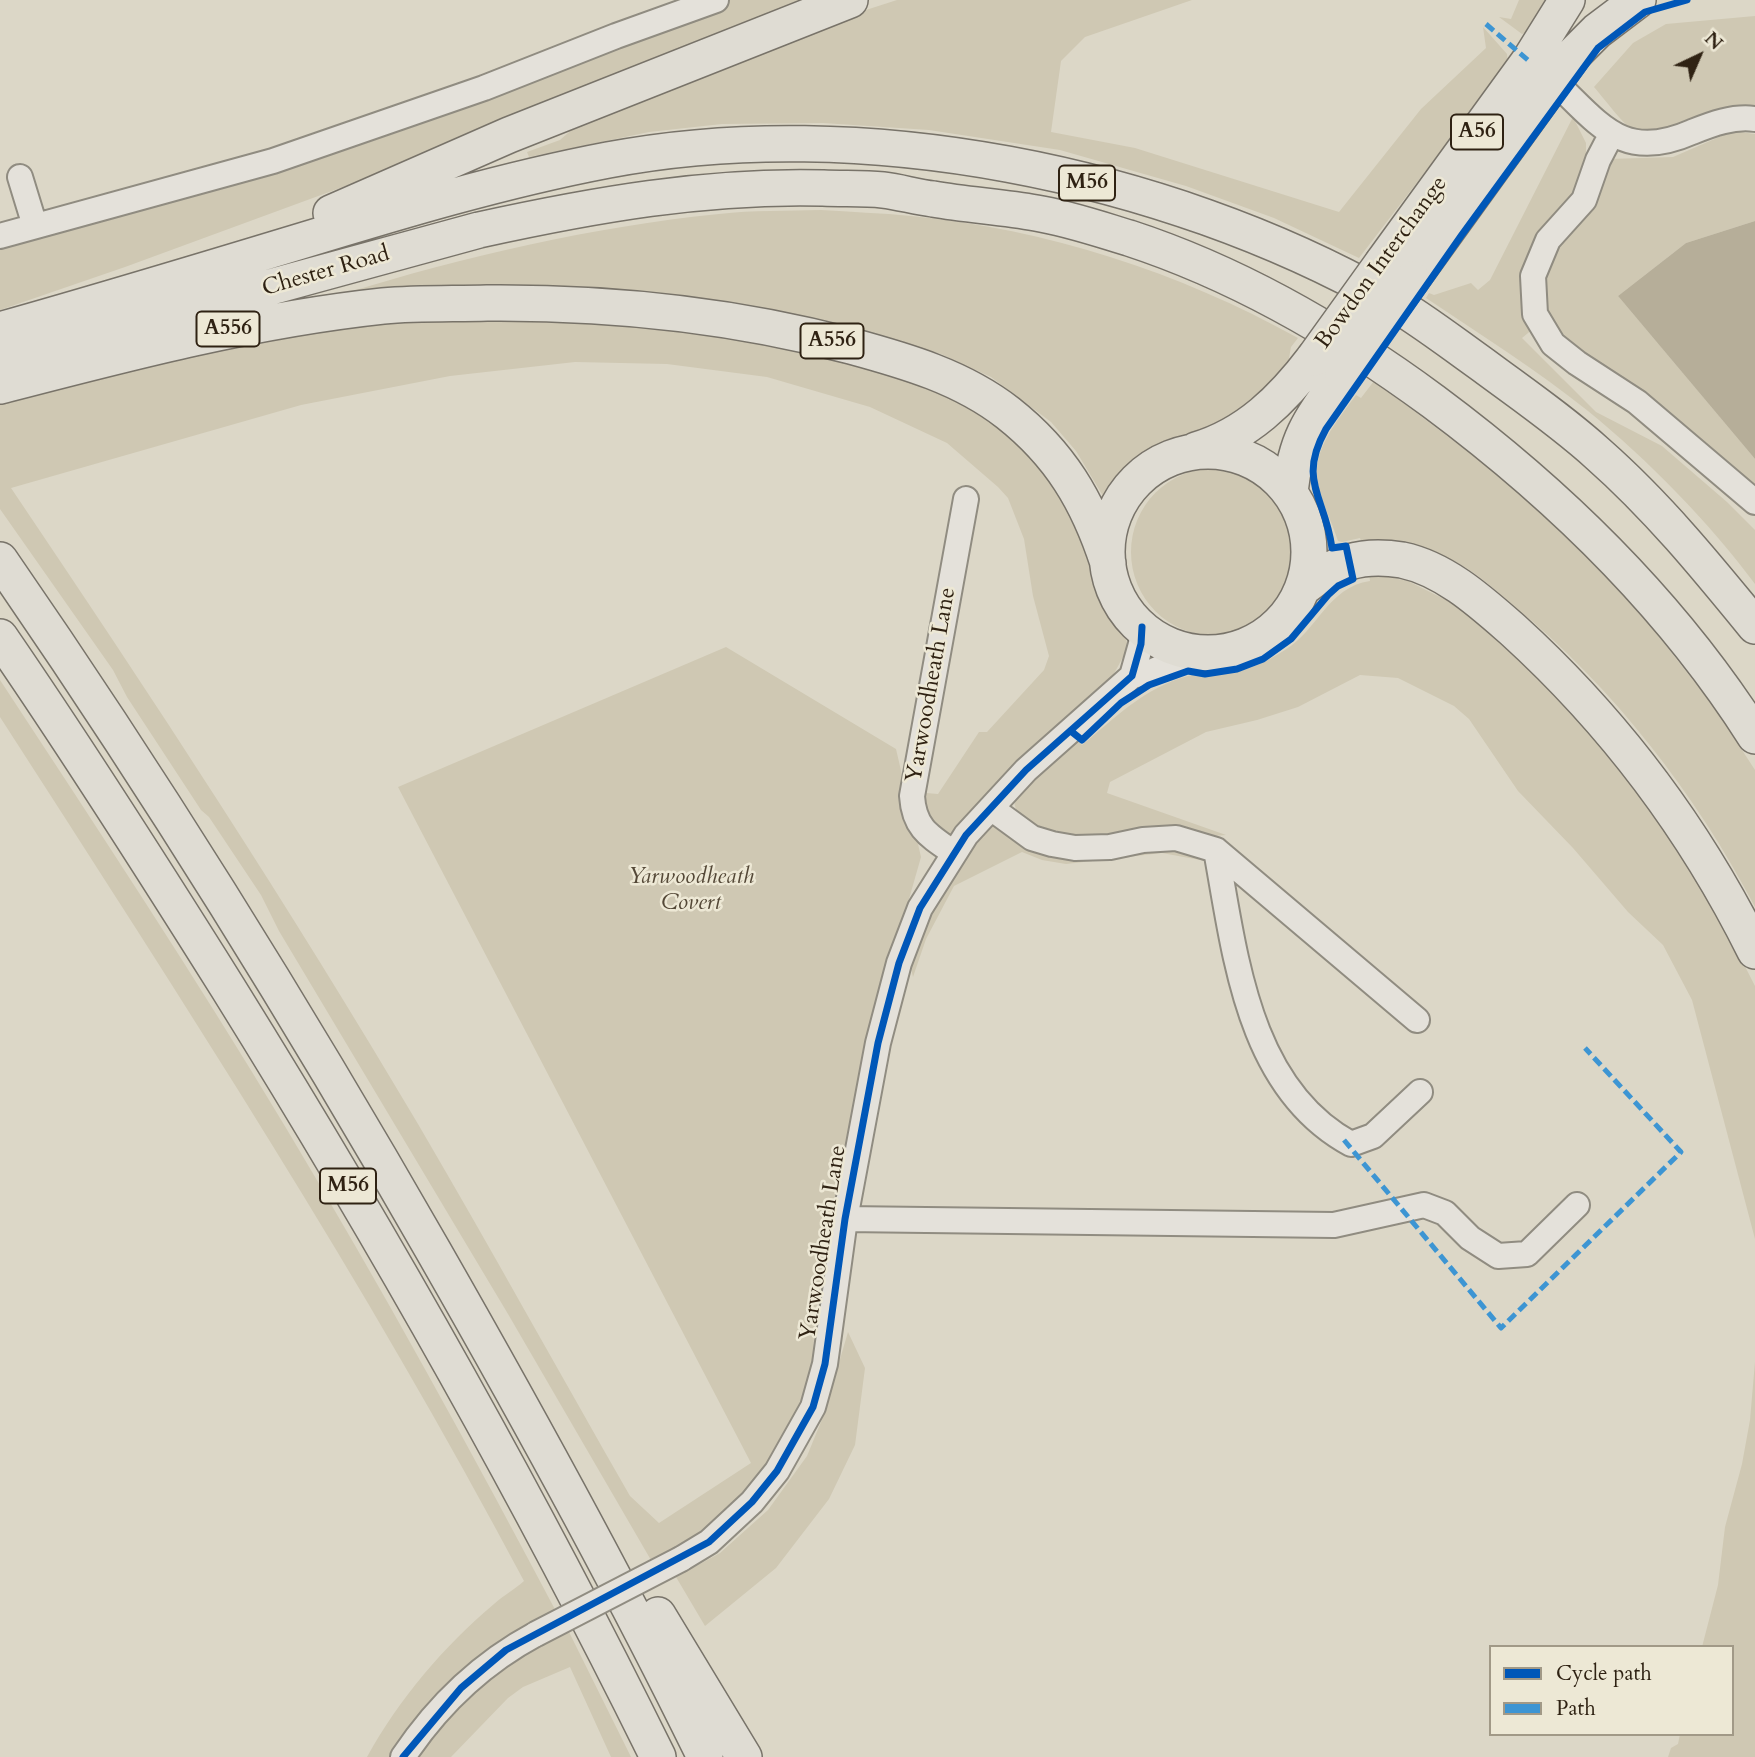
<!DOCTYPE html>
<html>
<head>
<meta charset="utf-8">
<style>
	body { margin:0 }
	#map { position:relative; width:1755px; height:1757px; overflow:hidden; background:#dcd7c7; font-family:Cardo,serif }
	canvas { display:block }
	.legend { position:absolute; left:1489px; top:1645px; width:245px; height:91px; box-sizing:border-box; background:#ede8d5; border:2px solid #a19987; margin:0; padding:9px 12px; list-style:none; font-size:21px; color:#2f2213 }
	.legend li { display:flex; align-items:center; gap:14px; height:35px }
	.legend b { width:35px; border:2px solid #a19987 }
	.north { position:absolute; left:1664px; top:21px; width:70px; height:70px; -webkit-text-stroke:5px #ede8d5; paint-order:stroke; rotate:44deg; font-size:19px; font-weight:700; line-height:28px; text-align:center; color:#2f2213 }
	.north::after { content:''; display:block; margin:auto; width:24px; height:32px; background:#2f2213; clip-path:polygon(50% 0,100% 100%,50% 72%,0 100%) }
</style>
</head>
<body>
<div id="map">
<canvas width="1755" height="1757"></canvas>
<ul class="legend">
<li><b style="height:9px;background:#0057b8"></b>Cycle path</li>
<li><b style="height:9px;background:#3d95d3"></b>Path</li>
</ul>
<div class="north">N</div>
</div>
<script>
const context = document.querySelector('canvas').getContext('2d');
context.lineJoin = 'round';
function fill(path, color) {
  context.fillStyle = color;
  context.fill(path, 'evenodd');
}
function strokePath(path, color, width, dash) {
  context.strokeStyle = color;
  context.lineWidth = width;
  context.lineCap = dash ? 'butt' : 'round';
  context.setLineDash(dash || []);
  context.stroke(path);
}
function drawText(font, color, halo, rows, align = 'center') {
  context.font = font + ' Cardo,serif';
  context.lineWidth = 5;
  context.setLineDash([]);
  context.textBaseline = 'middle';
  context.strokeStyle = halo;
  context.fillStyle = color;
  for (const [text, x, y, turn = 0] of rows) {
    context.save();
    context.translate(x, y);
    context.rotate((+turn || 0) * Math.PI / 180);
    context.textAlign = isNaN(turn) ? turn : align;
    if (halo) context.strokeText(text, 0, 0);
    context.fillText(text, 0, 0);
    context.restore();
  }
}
fill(new Path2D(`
	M 724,0 L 810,0 L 419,159 L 125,267 L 0,310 L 0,238 Z
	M 897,0 L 1192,0 L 1085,37 L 1061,61 L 1051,132 L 1135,148 L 1339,212 L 1421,109 L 1486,48 L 1483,27 L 1507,54 L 1508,64 L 1359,258 L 1274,218 L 1186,186 L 1060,150 L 929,130 L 823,123 L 722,124 L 649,132 L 529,157 L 527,152 L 560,140 L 577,125 L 838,19 Z
	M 1519,0 L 1548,0 L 1531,31 L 1522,34 L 1499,17 L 1511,19 Z
	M 1755,16 L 1755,112 C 1733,117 1656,140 1639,134 C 1625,128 1604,98 1594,87 L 1633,43 L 1666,24 Z
	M 1573,117 L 1586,143 L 1586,158 L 1590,158 L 1586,176 L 1542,238 L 1534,328 L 1522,338 L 1596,412 L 1662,446 L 1727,502 L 1755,530 L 1755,584 C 1709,522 1648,460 1588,411 C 1537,370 1481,335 1426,298 L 1429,293 L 1434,295 L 1471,283 L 1478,290 L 1490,280 Z
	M 1733,131 L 1755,134 L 1755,221 L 1686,243 L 1618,296 L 1755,459 L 1755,490 L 1734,467 L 1649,401 L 1582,355 L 1553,330 L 1542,306 L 1548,257 L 1609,159 L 1673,157 Z
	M 821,210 C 851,212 881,213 911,216 C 1047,229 1179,272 1298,338 L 1291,347 L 1289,358 L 1293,361 L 1269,391 L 1191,440 L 1162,450 L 1136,468 L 1120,486 L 1109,506 L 1076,451 L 1051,422 L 991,377 L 941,354 L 883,337 L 343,294 C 466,256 591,227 719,214 C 753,210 787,211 821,210 Z
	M 486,318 L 613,323 L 720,334 L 824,355 L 914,378 L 977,409 L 1038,461 L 1094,552 L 1104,589 L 1125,633 L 1128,648 L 1111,679 L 953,840 C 936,828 921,815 926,793 L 938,794 L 979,732 L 987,732 L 1044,670 L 1049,656 L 1033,596 L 1024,539 L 1008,498 L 998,487 L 947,443 L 870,407 L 767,377 L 667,364 L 575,362 L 450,376 L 301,405 L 11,488 C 152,697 290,907 418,1124 C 490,1247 559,1372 630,1496 L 659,1523 L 751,1463 L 398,787 L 726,647 L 896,749 L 921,857 L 879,1004 L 834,1215 L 815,1315 L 812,1380 L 797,1426 L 719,1524 L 655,1567 L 508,1314 L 279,931 L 261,895 L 209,817 L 201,810 L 127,697 L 113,670 L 0,509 L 0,402 C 77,383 154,361 232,345 C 316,327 401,320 486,318 Z
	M 1374,381 L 1491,469 L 1531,504 L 1597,567 L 1638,610 L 1714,707 L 1755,770 L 1755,907 C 1696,794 1612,686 1514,606 C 1494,589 1474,570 1450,559 C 1422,545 1392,546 1362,544 L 1360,538 L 1342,542 L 1338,541 C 1332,522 1322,503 1318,484 C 1311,450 1338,420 1356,395 L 1361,398 Z
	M1131 552a84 84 0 1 1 168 0a84 84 0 1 1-168 0Z
	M 1369,573 L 1408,581 L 1462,608 L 1527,665 L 1591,733 L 1657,815 L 1710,898 L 1755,986 L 1755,1239 L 1692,1000 L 1663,945 L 1628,912 L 1573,848 L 1518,791 L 1469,719 L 1454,706 L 1398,678 L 1360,675 L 1298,707 L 1257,720 L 1206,732 L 1110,782 L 1107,793 L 1226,835 C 1189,838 999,859 1015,791 L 1076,740 L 1082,745 C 1115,718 1145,687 1188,676 C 1200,673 1213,675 1226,673 C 1246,672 1268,661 1285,650 C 1318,630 1328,587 1370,581 Z
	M 0,680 C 97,828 195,976 286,1128 C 382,1288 472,1452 559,1617 L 391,1757 L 367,1757 C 399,1699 444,1646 494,1604 C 504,1595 515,1589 524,1581 C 366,1282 182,1000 0,717 Z
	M 993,824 L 1046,847 L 1174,840 L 1211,862 L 1162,853 L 1066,864 L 1042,860 L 1022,852 L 954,886 L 926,939 L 913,977 L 909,960 L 921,925 L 977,832 Z
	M 848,1332 L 865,1368 L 855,1445 L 829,1499 L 776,1568 L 705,1626 L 676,1577 L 720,1553 L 768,1510 L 807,1456 L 823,1417 Z
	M 1755,1362 L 1755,1757 L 1668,1757 L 1671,1748 L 1678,1744 L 1680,1734 L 1732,1734 L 1732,1647 L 1702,1647 L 1718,1585 L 1725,1527 L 1742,1464 L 1750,1420 Z
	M 569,1632 L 631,1757 L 611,1757 L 570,1667 L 523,1687 L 508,1698 L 451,1757 L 416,1757 C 448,1718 481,1680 525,1653 C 539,1645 555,1640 569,1632 Z`), '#cfc8b3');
fill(new Path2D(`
	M 1755,221 L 1755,459 L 1618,296 L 1686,243 Z`), '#b6ae99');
const minor = new Path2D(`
	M 1555,82 C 1601,126 1624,162 1692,132 C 1712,124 1733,116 1755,119
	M 1611,135 L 1598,160 L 1584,200 L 1548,240 L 1533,276 L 1535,314 L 1553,344 L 1577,363 L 1637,402 L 1755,502
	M 20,177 L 35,226
	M 0,236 L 273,161 L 484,88 L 616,36 L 716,0
	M 1132,676 L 1151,672 L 1195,651
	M 991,808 L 1032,838 L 1052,844 L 1075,848 L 1110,847 L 1143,840 L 1176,838 L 1216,850 C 1235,953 1247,1088 1351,1144 L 1373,1136 L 1420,1092
	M 1216,850 L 1417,1020
	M 954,853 C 929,836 914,828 912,796 L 966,499
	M 845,1219 L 1334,1225 L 1424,1205 L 1445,1213 L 1470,1238 L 1498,1256 L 1527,1254 L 1577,1205
	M 681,1559 L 709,1542 L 752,1502 L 777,1471 L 813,1407 L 825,1364 L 845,1219 L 878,1043 L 899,963 L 920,908 L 966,835 L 1026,770 L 1132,676 L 1141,644 L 1142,627
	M 403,1757 C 437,1706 482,1663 536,1634`);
const highway = new Path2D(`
	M 331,213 L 509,135 L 850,0
	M 1383,262 L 1529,61 L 1567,0
	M 1412,279 L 1575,53 L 1597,31 L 1638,0
	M 0,330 C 100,302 199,272 298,242 C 400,211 503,180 608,160 C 860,112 1164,173 1387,299 C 1420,318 1452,343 1483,365 C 1522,394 1563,422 1598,454 C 1657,506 1706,566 1755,626
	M 0,361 L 479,230 C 593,205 706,185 823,188 C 843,189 863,188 883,190 C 900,192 916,197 933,199 C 968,205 1002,207 1036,213 C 1067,218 1099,229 1129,238 C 1239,274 1342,334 1434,402 C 1559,495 1671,604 1755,736
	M 0,386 C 127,353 252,320 383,306 C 418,303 453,304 487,303 C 610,302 733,315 851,346 C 906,361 962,377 1008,413 C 1060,454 1088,501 1108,563
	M 1196,450 C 1247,435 1283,399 1314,358
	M1107 552a101 101 0 1 1 202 0a101 101 0 1 1-202 0Z
	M 1290,492 C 1296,436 1311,419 1343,375
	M 0,560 C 155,784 299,1016 434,1252 C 529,1418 621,1585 705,1757
	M 1303,588 C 1334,563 1361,553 1402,560 C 1445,569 1481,602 1513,630 C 1613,721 1695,830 1755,951
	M 0,637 C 79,752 154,870 228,988 C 383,1237 528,1493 658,1757
	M 658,1615 L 744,1757`);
strokePath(minor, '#908c81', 28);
strokePath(highway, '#787369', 38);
strokePath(minor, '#e4e1da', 24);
strokePath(highway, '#dfdcd3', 35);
const minorBridge = new Path2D(`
	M 536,1634 L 681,1559`);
const highwayBridge = new Path2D(`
	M 1314,358 L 1383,262
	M 1343,375 L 1412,279`);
strokePath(minorBridge, '#908c81', 28, []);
strokePath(highwayBridge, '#787369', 38, []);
strokePath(minorBridge, '#e4e1da', 24);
strokePath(highwayBridge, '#dfdcd3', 35);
strokePath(new Path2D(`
	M 1486,24 L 1529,61
	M 1344,1140 L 1501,1328 L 1681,1152 L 1585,1048`), '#3d95d3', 5, [10, 5]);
strokePath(new Path2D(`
	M 1072,732 L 1082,740 L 1121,703 L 1149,685 L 1188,671 L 1205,674 L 1237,669 L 1263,659 L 1291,639 L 1328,595 L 1338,586 L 1353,579 L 1346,546 L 1332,548 C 1325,496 1297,481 1326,429 L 1461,236 L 1598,48 L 1645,12 L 1687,0
	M 403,1757 L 461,1688 L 506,1650 L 709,1542 L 752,1502 L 777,1471 L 813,1407 L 825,1364 L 845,1219 L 878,1043 L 899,963 L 920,908 L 966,835 L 1026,770 L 1132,676 L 1141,644 L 1142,627`), '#0057b8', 7);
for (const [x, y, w] of [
	[1477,132,52],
	[1087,183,56],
	[228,329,63],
	[832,341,63],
	[348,1186,56]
]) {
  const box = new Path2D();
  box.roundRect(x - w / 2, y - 17.5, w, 35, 5);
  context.fillStyle = '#ede8d5';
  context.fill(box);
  strokePath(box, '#2f2213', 2);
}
drawText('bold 21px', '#2f2213', null, [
	["A56",1477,132],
	["M56",1087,183],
	["A556",228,329],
	["A556",832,341],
	["M56",348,1186]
]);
drawText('23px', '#2f2213', '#ede8d5', [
	["Bowdon Interchange",1382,263,-54],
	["Chester Road",326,272,-16],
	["Yarwoodheath Lane",932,685,-80],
	["Yarwoodheath Lane",824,1243,-81]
]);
drawText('italic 23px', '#544837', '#ede8d5', [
	["Yarwoodheath",691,878],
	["Covert",691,904]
]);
</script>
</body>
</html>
